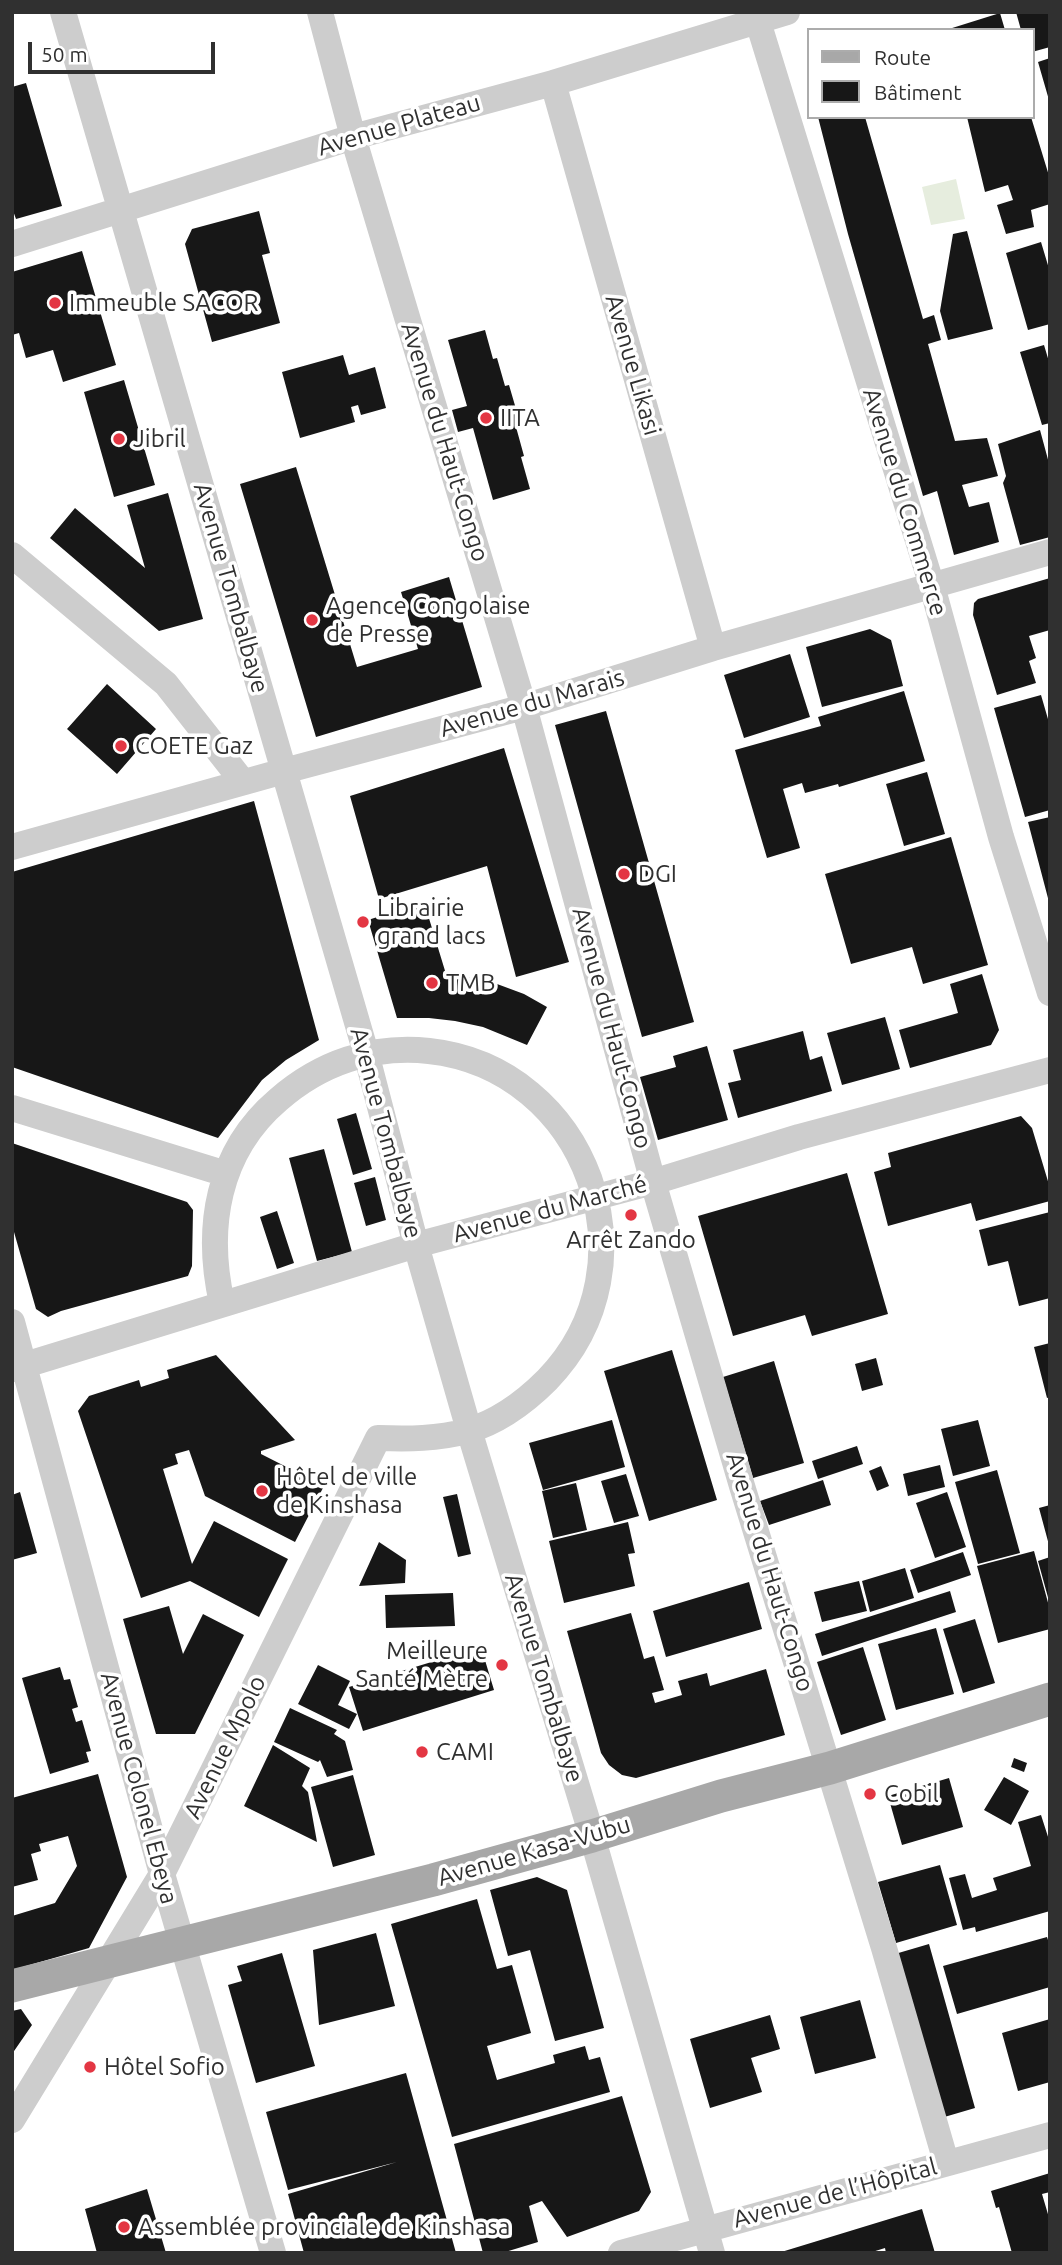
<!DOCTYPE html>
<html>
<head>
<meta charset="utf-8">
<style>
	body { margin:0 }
	#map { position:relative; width:1062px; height:2265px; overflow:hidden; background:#fff; font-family:Ubuntu,sans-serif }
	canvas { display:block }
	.frame { position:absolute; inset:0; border:14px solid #303030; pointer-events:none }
	.legend { position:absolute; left:807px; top:28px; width:228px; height:91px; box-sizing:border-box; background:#fff; border:2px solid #acacac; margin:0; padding:9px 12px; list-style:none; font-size:21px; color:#303030 }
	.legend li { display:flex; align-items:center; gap:14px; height:35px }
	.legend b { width:35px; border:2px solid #acacac }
	.scale { position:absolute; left:28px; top:42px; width:187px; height:32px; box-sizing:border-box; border:4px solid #303030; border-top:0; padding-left:9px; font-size:21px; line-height:24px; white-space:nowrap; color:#303030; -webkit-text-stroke:5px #fff; paint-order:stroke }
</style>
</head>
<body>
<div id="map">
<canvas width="1062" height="2265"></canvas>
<div class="frame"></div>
<ul class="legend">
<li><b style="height:9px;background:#a8a8a8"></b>Route</li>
<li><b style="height:19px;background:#171717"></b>Bâtiment</li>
</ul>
<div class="scale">50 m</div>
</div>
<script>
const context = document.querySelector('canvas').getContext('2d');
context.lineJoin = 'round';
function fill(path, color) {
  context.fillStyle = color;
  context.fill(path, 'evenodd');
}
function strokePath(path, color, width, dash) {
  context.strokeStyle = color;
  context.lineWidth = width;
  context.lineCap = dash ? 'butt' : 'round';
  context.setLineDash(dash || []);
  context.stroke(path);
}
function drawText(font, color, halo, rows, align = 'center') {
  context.font = font + ' Ubuntu,sans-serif';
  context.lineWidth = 7;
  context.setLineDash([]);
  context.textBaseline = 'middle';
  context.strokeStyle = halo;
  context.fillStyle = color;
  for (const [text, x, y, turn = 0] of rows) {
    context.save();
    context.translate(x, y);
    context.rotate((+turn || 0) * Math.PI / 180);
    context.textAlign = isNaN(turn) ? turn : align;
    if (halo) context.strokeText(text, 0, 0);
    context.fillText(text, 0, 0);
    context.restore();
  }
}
fill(new Path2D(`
	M 956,179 L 965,219 L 931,225 L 922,187 Z`), '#e6edde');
fill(new Path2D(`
	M 1016,12 L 1050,12 L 1050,47 L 1032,52 L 1032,30 L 1021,30 Z
	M 1000,13 L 1005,30 L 949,30 L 949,29 Z
	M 1050,58 L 1050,100 L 1049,100 L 1038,62 Z
	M 26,83 L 62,206 L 16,219 L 12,208 L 12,87 Z
	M 818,117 L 865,117 L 923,319 L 934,315 L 941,340 L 928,344 L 955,441 L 987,438 L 998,476 L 962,485 L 969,507 L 989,502 L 999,542 L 954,555 L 937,491 L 923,496 L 848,234 Z
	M 967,117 L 1031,117 L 1050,179 L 1050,204 L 1031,210 L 1034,227 L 1006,234 L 997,205 L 1013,200 L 1008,185 L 985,192 Z
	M 259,211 L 270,253 L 262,255 L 280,323 L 212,342 L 185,244 L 192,229 Z
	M 967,231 L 993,329 L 948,340 L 940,311 L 953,234 Z
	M 1041,242 L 1050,272 L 1050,324 L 1028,330 L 1006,253 Z
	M 82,251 L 116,365 L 63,382 L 53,350 L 26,358 L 19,333 L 12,335 L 12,272 Z
	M 485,330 L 493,359 L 497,358 L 505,386 L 509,385 L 521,426 L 516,427 L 524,456 L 521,457 L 530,489 L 493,500 L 473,428 L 458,432 L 452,410 L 467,406 L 448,340 Z
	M 1044,345 L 1050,365 L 1050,423 L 1042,425 L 1020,352 Z
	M 343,355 L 349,375 L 375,367 L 386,408 L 361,415 L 358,405 L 351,407 L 355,422 L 300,438 L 282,372 Z
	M 124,380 L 155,485 L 114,497 L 84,392 Z
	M 1040,430 L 1050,467 L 1050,537 L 1020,545 L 1003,483 L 1006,476 L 998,444 Z
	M 296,467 L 357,667 L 418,649 L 401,592 L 449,577 L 482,687 L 316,737 L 240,484 Z
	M 168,493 L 203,619 L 159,631 L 50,538 L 75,508 L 145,568 L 127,505 Z
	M 1050,578 L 1050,630 L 1029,636 L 1036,658 L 1029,661 L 1036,683 L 997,695 L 973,615 L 974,603 L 978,599 Z
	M 870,629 L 891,640 L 903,686 L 822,707 L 806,647 Z
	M 790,654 L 810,717 L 744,738 L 724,675 Z
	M 107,684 L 156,729 L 117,774 L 67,729 Z
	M 904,691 L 925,761 L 839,787 L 838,784 L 805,793 L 802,783 L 783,789 L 800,848 L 767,858 L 735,750 L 821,726 L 818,717 Z
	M 1041,695 L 1050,726 L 1050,810 L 1025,817 L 994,708 Z
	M 606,711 L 694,1022 L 642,1037 L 555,725 Z
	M 504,748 L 569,962 L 516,977 L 487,866 L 379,899 L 350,796 Z
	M 927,772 L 945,834 L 904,846 L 886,784 Z
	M 254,801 L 319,1040 L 286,1060 L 262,1080 L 218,1138 L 12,1067 L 12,872 Z
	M 1050,817 L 1050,901 L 1049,902 L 1028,822 Z
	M 951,837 L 988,965 L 923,984 L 912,947 L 851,964 L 825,874 Z
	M 424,902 L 446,974 L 489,981 L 524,994 L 547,1007 L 527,1045 L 483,1027 L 455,1021 L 429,1018 L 397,1018 L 368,920 Z
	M 982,974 L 999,1030 L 991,1045 L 910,1068 L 899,1030 L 958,1013 L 950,984 Z
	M 885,1017 L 900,1069 L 842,1085 L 827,1033 Z
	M 803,1031 L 810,1060 L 822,1056 L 832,1091 L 738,1118 L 728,1083 L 741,1080 L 733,1050 Z
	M 707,1046 L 728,1120 L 658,1140 L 640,1077 L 676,1067 L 673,1056 Z
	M 356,1113 L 372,1169 L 353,1175 L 337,1119 Z
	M 1021,1116 L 1032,1128 L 1050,1188 L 1050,1201 L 976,1221 L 971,1203 L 888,1226 L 874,1172 L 891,1167 L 888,1153 Z
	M 12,1143 L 187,1202 L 193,1210 L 192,1266 L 188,1276 L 61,1311 L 48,1317 L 36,1309 L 12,1225 Z
	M 324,1149 L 352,1252 L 317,1261 L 289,1158 Z
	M 847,1173 L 888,1314 L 812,1336 L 805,1315 L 733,1336 L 698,1216 Z
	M 375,1177 L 386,1220 L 366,1226 L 354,1183 Z
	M 277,1211 L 294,1263 L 277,1269 L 260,1217 Z
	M 1050,1212 L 1050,1298 L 1019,1306 L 1008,1261 L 988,1266 L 979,1230 Z
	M 1050,1343 L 1050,1397 L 1047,1398 L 1034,1347 Z
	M 672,1350 L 717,1500 L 649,1521 L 604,1371 Z
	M 216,1355 L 295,1440 L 261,1451 L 261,1454 L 324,1486 L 295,1542 L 205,1496 L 189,1450 L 175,1454 L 178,1464 L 163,1469 L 192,1564 L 214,1521 L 288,1559 L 259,1617 L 190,1581 L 141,1598 L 78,1411 L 89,1396 L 139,1380 L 141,1387 L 169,1378 L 167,1370 Z
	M 876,1358 L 883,1385 L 862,1391 L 855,1364 Z
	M 774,1361 L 804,1463 L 753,1478 L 723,1377 Z
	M 612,1420 L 625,1467 L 543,1490 L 529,1443 Z
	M 978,1420 L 990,1466 L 953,1476 L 941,1429 Z
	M 857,1446 L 863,1464 L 818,1479 L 812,1461 Z
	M 940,1465 L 945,1487 L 908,1496 L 903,1474 Z
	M 881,1466 L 889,1486 L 877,1491 L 869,1471 Z
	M 997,1470 L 1020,1553 L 978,1564 L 955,1482 Z
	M 626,1474 L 639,1516 L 614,1523 L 601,1481 Z
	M 823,1480 L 831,1505 L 769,1525 L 760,1501 Z
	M 576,1483 L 587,1530 L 553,1538 L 542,1491 Z
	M 20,1492 L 37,1553 L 12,1560 L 12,1495 Z
	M 947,1492 L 966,1547 L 935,1558 L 916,1503 Z
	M 457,1494 L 471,1554 L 458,1557 L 443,1497 Z
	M 1050,1505 L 1050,1545 L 1049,1545 L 1039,1508 Z
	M 628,1522 L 635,1553 L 628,1554 L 635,1586 L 564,1603 L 549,1541 Z
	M 379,1542 L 406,1560 L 405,1583 L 359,1586 Z
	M 1034,1551 L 1050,1610 L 1050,1629 L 998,1643 L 977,1566 Z
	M 963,1552 L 971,1575 L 918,1593 L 910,1570 Z
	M 1050,1557 L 1050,1601 L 1049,1601 L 1038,1561 Z
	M 905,1568 L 914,1598 L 870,1612 L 862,1581 Z
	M 859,1581 L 867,1611 L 822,1622 L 814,1592 Z
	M 749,1582 L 762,1629 L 666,1657 L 653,1611 Z
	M 950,1591 L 956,1612 L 822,1656 L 815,1634 Z
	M 453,1593 L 455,1626 L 386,1628 L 385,1595 Z
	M 169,1606 L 183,1654 L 203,1614 L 244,1635 L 195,1734 L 156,1734 L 123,1619 Z
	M 631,1613 L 644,1659 L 654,1656 L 664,1690 L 652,1693 L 655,1703 L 682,1695 L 678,1681 L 707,1673 L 710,1686 L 766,1669 L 785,1735 L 636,1778 L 622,1775 L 609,1765 L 601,1753 L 567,1631 Z
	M 975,1619 L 995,1683 L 963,1693 L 943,1629 Z
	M 936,1628 L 954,1694 L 896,1710 L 878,1644 Z
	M 481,1647 L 494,1690 L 363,1731 L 349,1687 Z
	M 863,1647 L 886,1720 L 841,1735 L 817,1662 Z
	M 318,1665 L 350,1681 L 338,1705 L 357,1714 L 349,1729 L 298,1704 Z
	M 60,1667 L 64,1680 L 70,1679 L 78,1707 L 72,1709 L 76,1722 L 82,1720 L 91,1751 L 86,1752 L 89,1762 L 50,1774 L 22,1678 Z
	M 290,1708 L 337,1730 L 334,1734 L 345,1741 L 353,1770 L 327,1777 L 320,1760 L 318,1762 L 274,1742 Z
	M 273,1745 L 310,1768 L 302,1786 L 308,1792 L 317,1842 L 244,1806 Z
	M 1014,1758 L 1027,1763 L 1024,1772 L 1011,1767 Z
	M 98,1774 L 127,1877 L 89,1948 L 12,1970 L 12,1916 L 55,1903 L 77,1866 L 68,1836 L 39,1844 L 41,1851 L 31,1854 L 38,1880 L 12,1887 L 12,1798 Z
	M 353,1775 L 375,1855 L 333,1867 L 311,1787 Z
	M 1004,1777 L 1029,1791 L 1011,1825 L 984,1810 Z
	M 949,1778 L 963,1827 L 902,1845 L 888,1796 Z
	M 1041,1815 L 1050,1843 L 1050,1911 L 976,1932 L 975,1927 L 963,1930 L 949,1878 L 965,1874 L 972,1898 L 997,1890 L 993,1878 L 1031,1866 L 1018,1822 Z
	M 940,1865 L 957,1925 L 896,1943 L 878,1882 Z
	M 537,1877 L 567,1890 L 604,2028 L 555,2041 L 530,1950 L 508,1956 L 490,1890 Z
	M 477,1899 L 497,1969 L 512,1965 L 531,2033 L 487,2046 L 497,2080 L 555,2063 L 553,2055 L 585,2046 L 589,2060 L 600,2057 L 610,2092 L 452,2137 L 391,1924 Z
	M 376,1933 L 395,2006 L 319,2025 L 313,1950 Z
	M 1047,1937 L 1050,1946 L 1050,1987 L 957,2014 L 943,1966 Z
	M 929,1944 L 975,2108 L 941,2118 L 895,1954 Z
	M 282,1953 L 315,2066 L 256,2083 L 228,1985 L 242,1981 L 237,1966 Z
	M 860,2000 L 876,2058 L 815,2074 L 800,2017 Z
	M 21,2009 L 32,2025 L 12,2054 L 12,2011 Z
	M 770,2015 L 780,2049 L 751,2058 L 762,2092 L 710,2108 L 690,2039 Z
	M 1050,2019 L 1050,2082 L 1018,2091 L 1002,2033 Z
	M 406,2073 L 456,2253 L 304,2253 L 288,2194 L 397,2162 L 288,2190 L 266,2112 Z
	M 622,2096 L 651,2192 L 639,2211 L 567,2237 L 542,2201 L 529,2206 L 538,2242 L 502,2253 L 483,2253 L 454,2144 Z
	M 1050,2173 L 1050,2192 L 1042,2194 L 1050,2221 L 1050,2253 L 1012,2253 L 999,2207 L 996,2208 L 991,2191 Z
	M 147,2189 L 166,2253 L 97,2253 L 85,2209 Z
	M 922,2209 L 935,2253 L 886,2253 L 885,2248 L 869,2253 L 778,2253 Z`), '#171717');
strokePath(new Path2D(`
	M 63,12 L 366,1053 L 416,1245 L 469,1430 L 592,1836 L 712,2253
	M 320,12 L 353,137 L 524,707 L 653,1182 L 742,1486 L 884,1948 L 946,2162
	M 755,12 L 932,586 L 1001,837 L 1050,993
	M 553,83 L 713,648
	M 12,244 L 353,137 L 553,83 L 787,12
	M 12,555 L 166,684 L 243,782
	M 12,847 L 284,771 L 524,707 L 713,648 L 1050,552
	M 12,1108 L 226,1174
	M 12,1322 L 162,1874 L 273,2253
	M 12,1369 L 416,1245 L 653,1182 L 799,1137 L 1050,1070
	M 12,2120 L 162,1874 L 378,1438 C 409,1439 437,1439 467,1431 C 498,1422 525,1402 547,1380 C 659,1265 587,1068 429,1051 C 372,1045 320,1063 278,1100 C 217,1152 205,1228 222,1303
	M 621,2253 L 1050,2135`), '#cdcdcd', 26);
strokePath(new Path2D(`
	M 12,1986 L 433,1880 L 592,1836 L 721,1796 L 830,1768 L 1050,1699`), '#a8a8a8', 33);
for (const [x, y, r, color] of [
	[55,303,7,"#e33643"],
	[486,418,7,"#e33643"],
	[119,439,7,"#e33643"],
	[312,620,7,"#e33643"],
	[121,746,7,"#e33643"],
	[624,874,7,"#e33643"],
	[363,922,7,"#e33643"],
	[432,983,7,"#e33643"],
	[631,1215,7,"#e33643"],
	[262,1491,7,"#e33643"],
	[502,1665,7,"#e33643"],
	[422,1752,7,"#e33643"],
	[870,1794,7,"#e33643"],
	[90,2067,7,"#e33643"],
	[124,2227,7,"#e33643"]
]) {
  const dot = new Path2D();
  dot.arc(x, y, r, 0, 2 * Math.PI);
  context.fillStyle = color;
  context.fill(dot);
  strokePath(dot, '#fff', 2.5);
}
drawText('24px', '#303030', '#fff', [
	["Avenue Plateau",399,125,-16],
	["Avenue Likasi",633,365,74],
	["Avenue du Haut-Congo",445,442,73],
	["Avenue du Commerce",905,502,73],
	["Avenue Tombalbaye",231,588,74],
	["Avenue du Marais",532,703,-16],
	["Avenue du Haut-Congo",612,1028,75],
	["Avenue Tombalbaye",386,1133,75],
	["Avenue du Marché",550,1209,-15],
	["Avenue du Haut-Congo",770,1572,73],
	["Avenue Tombalbaye",544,1678,73],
	["Avenue Mpolo",225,1747,-64],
	["Avenue Colonel Ebeya",139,1788,75],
	["Avenue Kasa-Vubu",534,1851,-16],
	["Avenue de l’Hôpital",835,2193,-15]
]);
drawText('24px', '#303030', '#fff', [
	["Immeuble SACOR",69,303],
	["IITA",500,418],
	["Jibril",133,439],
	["Agence Congolaise",326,606],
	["de Presse",326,634],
	["COETE Gaz",135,746],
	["DGI",638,874],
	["Librairie",377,908],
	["grand lacs",377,936],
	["TMB",446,983],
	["Arrêt Zando",631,1240,"center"],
	["Hôtel de ville",276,1477],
	["de Kinshasa",276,1505],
	["Meilleure",488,1651,"right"],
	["Santé Mètre",488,1679,"right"],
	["CAMI",436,1752],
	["Cobil",884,1794],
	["Hôtel Sofio",104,2067],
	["Assemblée provinciale de Kinshasa",138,2227]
], 'left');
</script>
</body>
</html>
